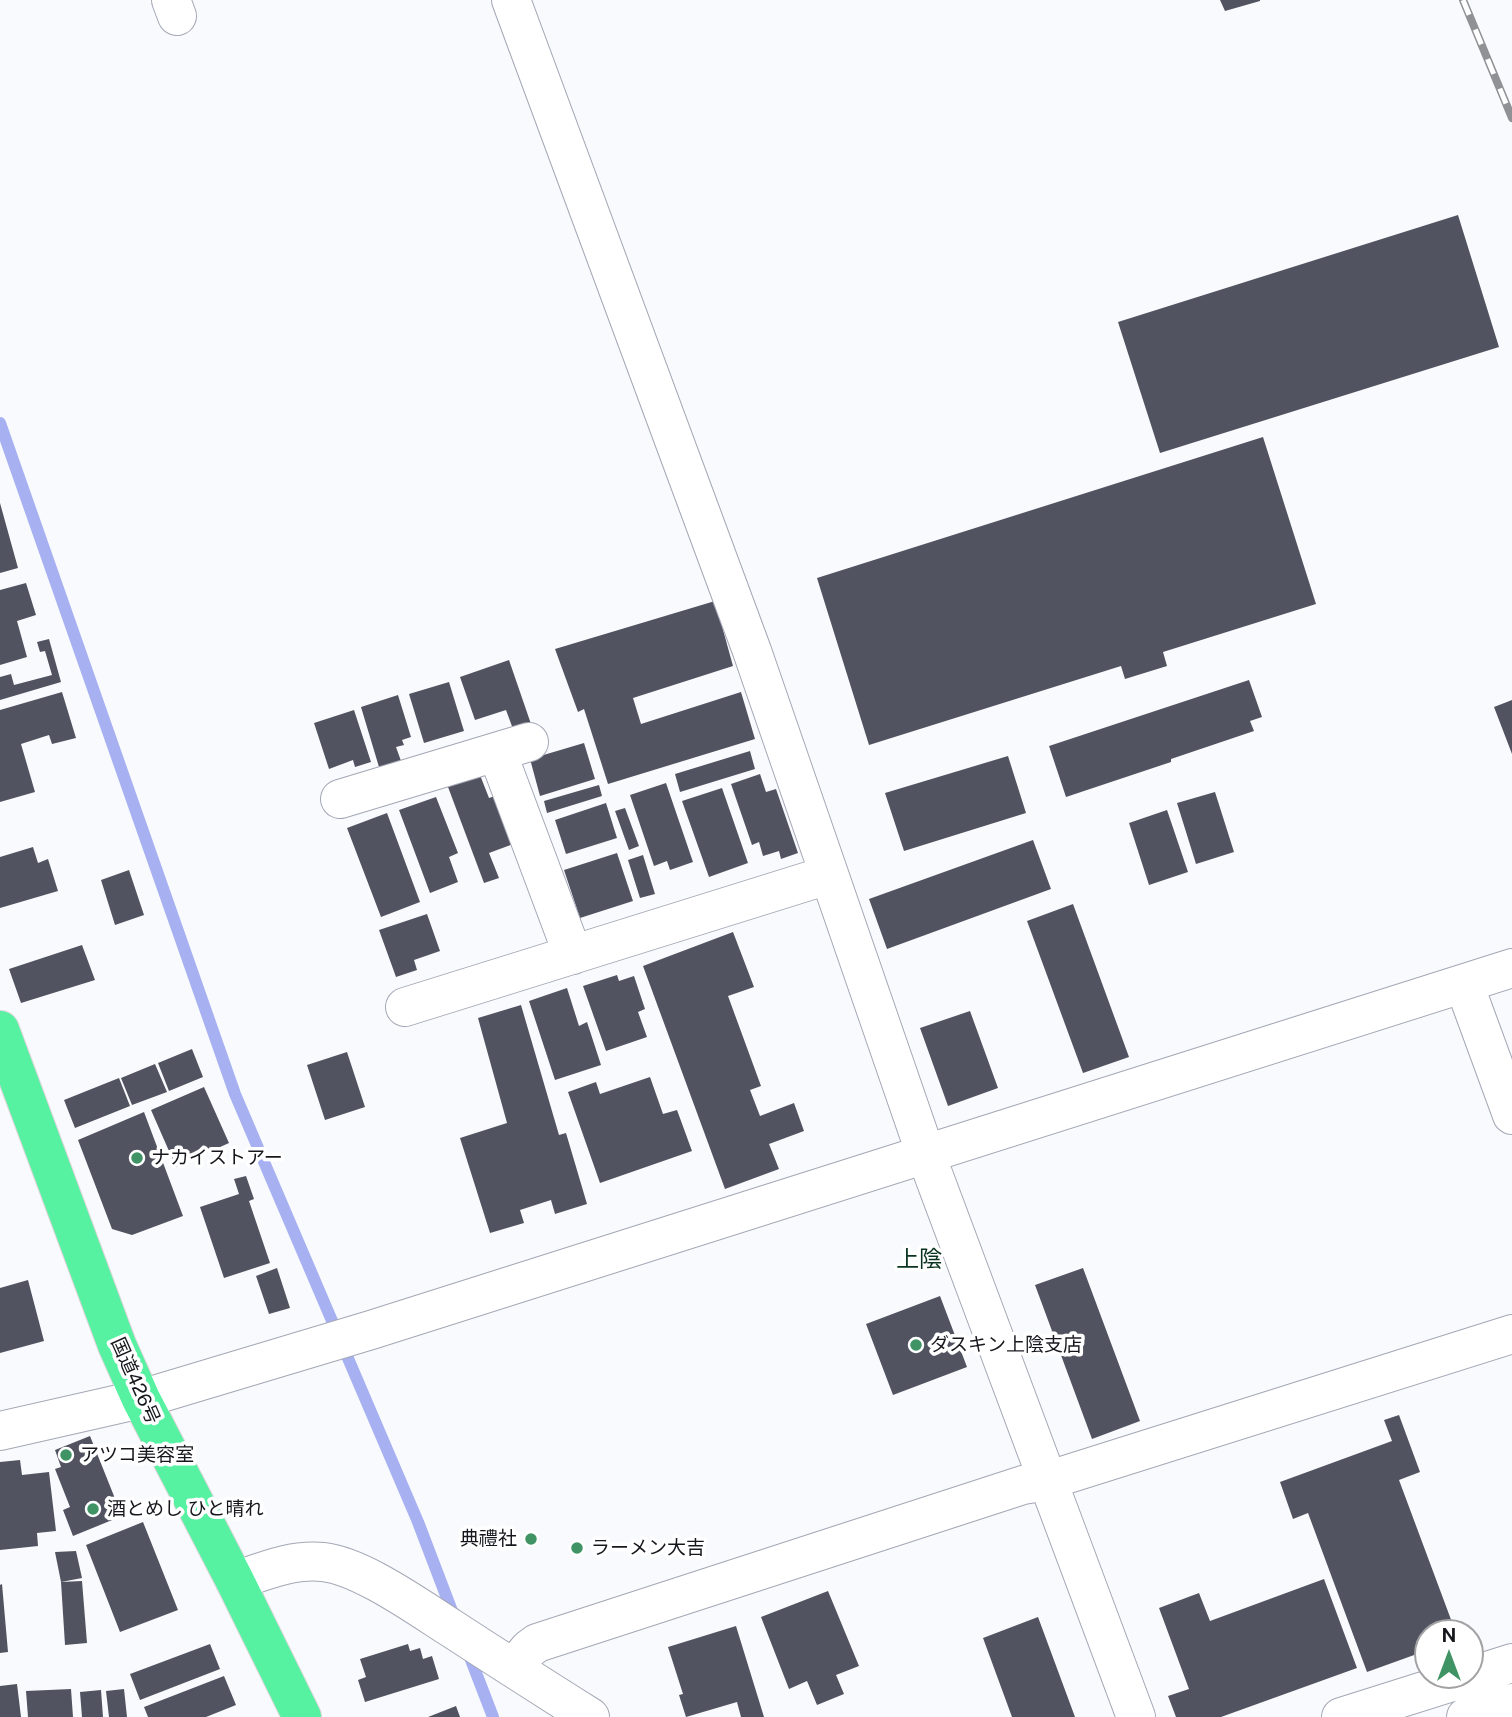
<!DOCTYPE html>
<html>
<head>
<meta charset="utf-8">
<style>
	body { margin:0 }
	#map { position:relative; width:1512px; height:1717px; overflow:hidden; background:#f9fafd; font-family:"Public Sans",sans-serif }
	canvas { display:block }
	.north { position:absolute; left:1414px; top:1619px; width:70px; height:70px; box-sizing:border-box; background:#fff; border:2px solid #a2a2a4; border-radius:50%; rotate:0deg; font-size:19px; font-weight:700; line-height:28px; text-align:center; color:#16171c }
	.north::after { content:''; display:block; margin:auto; width:24px; height:32px; background:#3f9365; clip-path:polygon(50% 0,100% 100%,50% 72%,0 100%) }
</style>
</head>
<body>
<div id="map">
<canvas width="1512" height="1717"></canvas>
<div class="north">N</div>
</div>
<script>
const context = document.querySelector('canvas').getContext('2d');
context.lineJoin = 'round';
function strokePath(path, color, width, dash) {
  context.strokeStyle = color;
  context.lineWidth = width;
  context.lineCap = dash ? 'butt' : 'round';
  context.setLineDash(dash || []);
  context.stroke(path);
}
function fill(path, color) {
  context.fillStyle = color;
  context.fill(path, 'evenodd');
}
function drawText(font, color, halo, rows, align = 'center') {
  context.font = font + ' "Public Sans","Noto Sans JP",sans-serif';
  context.lineWidth = 7;
  context.setLineDash([]);
  context.textBaseline = 'middle';
  context.strokeStyle = halo;
  context.fillStyle = color;
  for (const [text, x, y, turn = 0] of rows) {
    context.save();
    context.translate(x, y);
    context.rotate((+turn || 0) * Math.PI / 180);
    context.textAlign = isNaN(turn) ? turn : align;
    if (halo) context.strokeText(text, 0, 0);
    context.fillText(text, 0, 0);
    context.restore();
  }
}
strokePath(new Path2D(`
	M 0,423 L 235,1094 L 418,1522 L 455,1619
	M 468,1652 L 493,1717`), '#a7b1f2', 12);
fill(new Path2D(`
	M 1220,0 L 1260,0 L 1260,1 L 1225,11 Z
	M 1458,215 L 1499,347 L 1160,453 L 1118,322 Z
	M 1263,437 L 1316,604 L 1163,652 L 1167,666 L 1125,679 L 1121,666 L 869,745 L 817,578 Z
	M 0,503 L 18,568 L 0,573 Z
	M 26,583 L 36,615 L 17,621 L 27,657 L 0,665 L 0,590 Z
	M 715,601 L 733,666 L 633,698 L 641,724 L 741,692 L 755,739 L 608,784 L 584,709 L 578,712 L 555,649 Z
	M 49,639 L 61,682 L 0,700 L 0,677 L 11,674 L 14,685 L 52,675 L 45,651 L 40,652 L 37,642 Z
	M 509,660 L 531,724 L 513,729 L 506,710 L 475,720 L 460,677 Z
	M 1249,680 L 1262,717 L 1250,721 L 1254,731 L 1171,759 L 1171,762 L 1066,797 L 1049,746 Z
	M 449,682 L 464,731 L 424,743 L 409,694 Z
	M 62,692 L 76,738 L 52,744 L 49,735 L 21,744 L 35,792 L 0,802 L 0,710 Z
	M 398,695 L 411,737 L 402,740 L 404,745 L 396,747 L 401,761 L 379,767 L 361,707 Z
	M 1512,700 L 1512,754 L 1494,707 Z
	M 354,710 L 371,762 L 355,767 L 353,760 L 329,769 L 314,723 Z
	M 584,743 L 595,779 L 540,796 L 530,759 Z
	M 750,751 L 755,769 L 680,792 L 675,774 Z
	M 1008,756 L 1026,813 L 904,851 L 885,793 Z
	M 760,774 L 766,792 L 776,789 L 798,853 L 781,859 L 779,851 L 763,856 L 759,842 L 752,845 L 731,784 Z
	M 480,775 L 489,798 L 498,795 L 516,843 L 489,853 L 499,878 L 484,883 L 448,787 Z
	M 666,783 L 693,862 L 670,870 L 667,861 L 654,866 L 630,795 Z
	M 599,785 L 602,796 L 547,813 L 544,801 Z
	M 722,788 L 748,863 L 709,877 L 682,801 Z
	M 1215,792 L 1234,852 L 1196,864 L 1177,803 Z
	M 436,797 L 458,853 L 449,857 L 458,882 L 430,893 L 399,810 Z
	M 606,803 L 617,838 L 566,854 L 555,820 Z
	M 625,808 L 639,846 L 629,850 L 615,811 Z
	M 1167,810 L 1188,872 L 1149,885 L 1129,823 Z
	M 387,813 L 420,902 L 381,917 L 347,828 Z
	M 1033,840 L 1051,889 L 887,949 L 869,899 Z
	M 33,847 L 38,863 L 48,859 L 58,891 L 0,908 L 0,857 Z
	M 617,853 L 633,901 L 580,918 L 564,870 Z
	M 643,855 L 655,894 L 640,898 L 628,860 Z
	M 129,870 L 144,915 L 115,925 L 101,880 Z
	M 1073,904 L 1129,1057 L 1083,1073 L 1027,921 Z
	M 427,914 L 440,951 L 414,960 L 417,970 L 396,977 L 379,930 Z
	M 733,932 L 754,987 L 728,996 L 761,1086 L 750,1090 L 760,1116 L 794,1103 L 804,1131 L 769,1144 L 779,1169 L 725,1189 L 643,966 Z
	M 82,945 L 95,980 L 21,1003 L 9,969 Z
	M 617,975 L 619,981 L 634,976 L 645,1009 L 638,1012 L 647,1037 L 606,1051 L 583,986 Z
	M 567,988 L 579,1026 L 587,1022 L 601,1065 L 555,1080 L 529,1001 Z
	M 521,1005 L 559,1135 L 566,1133 L 587,1204 L 555,1214 L 551,1200 L 520,1210 L 524,1223 L 490,1233 L 460,1138 L 507,1123 L 478,1018 Z
	M 970,1011 L 998,1088 L 948,1106 L 920,1028 Z
	M 192,1049 L 203,1077 L 169,1091 L 158,1063 Z
	M 347,1052 L 365,1107 L 325,1120 L 307,1065 Z
	M 155,1064 L 167,1092 L 132,1105 L 121,1078 Z
	M 650,1077 L 663,1114 L 677,1110 L 692,1151 L 600,1183 L 568,1092 L 596,1082 L 600,1094 Z
	M 119,1078 L 130,1106 L 75,1128 L 64,1100 Z
	M 204,1087 L 229,1143 L 176,1167 L 151,1110 Z
	M 144,1112 L 183,1216 L 132,1235 L 112,1229 L 78,1140 Z
	M 246,1176 L 254,1199 L 249,1201 L 270,1263 L 224,1278 L 200,1207 L 239,1194 L 234,1179 Z
	M 277,1268 L 290,1308 L 269,1314 L 256,1276 Z
	M 1083,1268 L 1140,1421 L 1092,1439 L 1035,1285 Z
	M 28,1280 L 44,1341 L 0,1353 L 0,1288 Z
	M 940,1296 L 967,1367 L 893,1395 L 866,1324 Z
	M 1399,1415 L 1420,1472 L 1399,1480 L 1456,1633 L 1428,1633 L 1428,1650 L 1367,1672 L 1308,1513 L 1293,1519 L 1280,1482 L 1392,1441 L 1384,1420 Z
	M 90,1436 L 122,1516 L 73,1536 L 63,1510 L 70,1507 L 55,1469 L 61,1467 L 55,1450 Z
	M 20,1460 L 22,1475 L 49,1472 L 56,1531 L 37,1533 L 38,1546 L 0,1550 L 0,1462 Z
	M 143,1522 L 178,1610 L 120,1632 L 86,1545 Z
	M 76,1551 L 82,1578 L 61,1582 L 55,1552 Z
	M 1324,1579 L 1357,1668 L 1221,1717 L 1176,1717 L 1168,1696 L 1189,1689 L 1159,1608 L 1199,1593 L 1210,1621 Z
	M 82,1581 L 87,1643 L 65,1645 L 61,1582 Z
	M 2,1584 L 8,1652 L 0,1653 L 0,1585 Z
	M 828,1591 L 859,1666 L 836,1675 L 844,1694 L 817,1705 L 807,1681 L 789,1689 L 761,1617 Z
	M 1038,1617 L 1075,1717 L 1012,1717 L 983,1638 Z
	M 736,1626 L 764,1717 L 741,1717 L 737,1702 L 686,1717 L 679,1695 L 683,1694 L 668,1647 Z
	M 210,1644 L 220,1669 L 140,1700 L 130,1674 Z
	M 408,1644 L 410,1651 L 420,1648 L 423,1659 L 432,1656 L 439,1679 L 365,1702 L 358,1680 L 366,1677 L 360,1659 Z
	M 224,1676 L 236,1705 L 206,1717 L 148,1717 L 144,1707 Z
	M 17,1684 L 21,1717 L 0,1717 L 0,1686 Z
	M 71,1689 L 73,1717 L 28,1717 L 26,1691 Z
	M 124,1689 L 127,1717 L 109,1717 L 106,1691 Z
	M 101,1690 L 103,1717 L 82,1717 L 80,1692 Z
	M 456,1706 L 460,1717 L 428,1717 Z`), '#515460');
const minor = new Path2D(`
	M 171,0 L 177,16
	M 511,0 L 752,651 L 926,1155 L 1136,1717
	M 497,752 L 573,955
	M 340,799 L 529,742
	M 1464,984 L 1512,1115
	M 405,1007 L 828,875
	M 0,1431 L 141,1399 L 371,1330 L 1512,968
	M 235,1581 C 264,1571 292,1559 323,1562 C 361,1566 418,1607 451,1628 C 497,1658 544,1688 590,1717
	M 513,1668 L 529,1649 L 537,1643 L 1023,1485 L 1046,1481 L 1512,1334
	M 1341,1717 L 1512,1663
	M 1466,1717 L 1512,1703`);
const highway = new Path2D(`
	M 0,1030 L 117,1345 L 141,1399 L 235,1581 L 302,1717`);
strokePath(minor, '#a4a7b5', 40);
strokePath(highway, '#d5d5d6', 40);
strokePath(minor, '#fff', 38);
strokePath(highway, '#56f2a1', 38);
const rail = new Path2D(`
	M 1463,0 L 1512,118`);
strokePath(rail, '#909195', 8);
strokePath(rail, '#fff', 5, [16]);
for (const [x, y, r, color] of [
	[137,1158,7,"#3f9365"],
	[916,1345,7,"#3f9365"],
	[66,1455,7,"#3f9365"],
	[93,1509,7,"#3f9365"],
	[531,1539,7,"#3f9365"],
	[577,1548,7,"#3f9365"]
]) {
  const dot = new Path2D();
  dot.arc(x, y, r, 0, 2 * Math.PI);
  context.fillStyle = color;
  context.fill(dot);
  strokePath(dot, '#fff', 2.5);
}
drawText('19px', '#16171c', '#fff', [
	["ナカイストアー",151,1158],
	["ダスキン上陰支店",930,1345],
	["アツコ美容室",80,1455],
	["酒とめし ひと晴れ",107,1509],
	["典禮社",517,1539,"right"],
	["ラーメン大吉",591,1548]
], 'left');
drawText('19px', '#16171c', '#fff', [
	["国道426号",135,1381,66]
]);
drawText('23px', '#09331e', '#fff', [
	["上陰",919,1260]
]);
</script>
</body>
</html>
